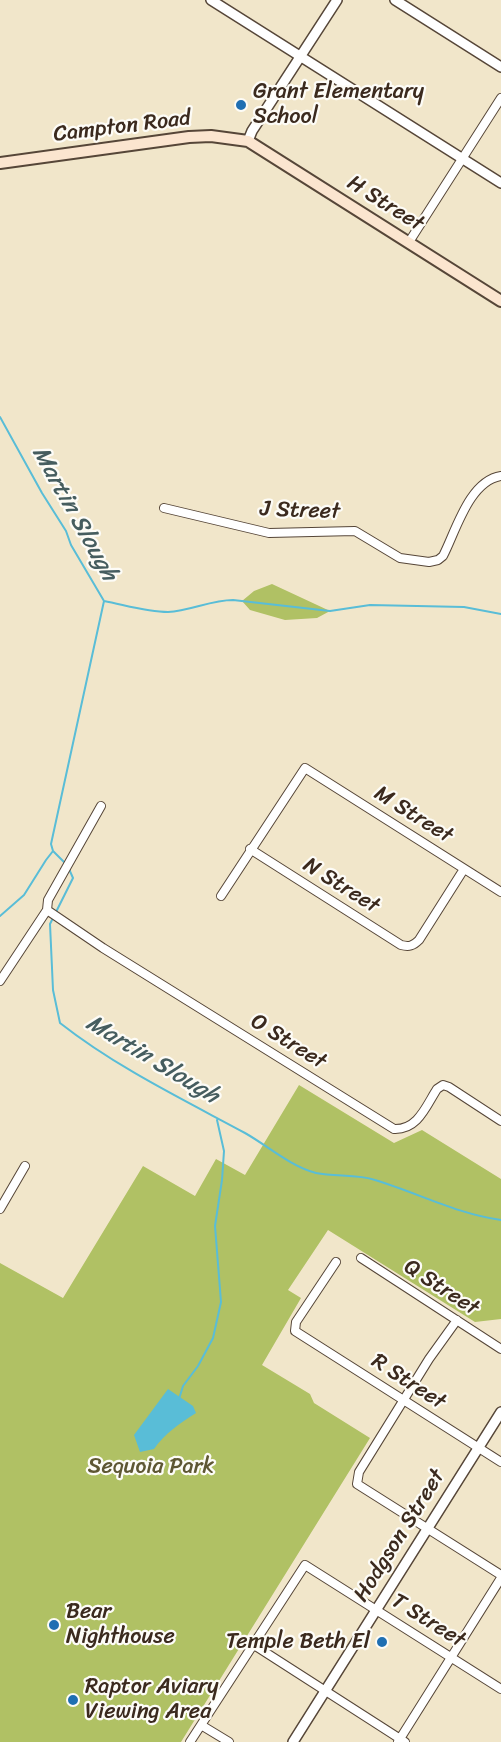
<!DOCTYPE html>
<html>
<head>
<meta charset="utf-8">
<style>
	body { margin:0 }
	canvas { display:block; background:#f1e6ca }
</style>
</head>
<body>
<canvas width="501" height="1742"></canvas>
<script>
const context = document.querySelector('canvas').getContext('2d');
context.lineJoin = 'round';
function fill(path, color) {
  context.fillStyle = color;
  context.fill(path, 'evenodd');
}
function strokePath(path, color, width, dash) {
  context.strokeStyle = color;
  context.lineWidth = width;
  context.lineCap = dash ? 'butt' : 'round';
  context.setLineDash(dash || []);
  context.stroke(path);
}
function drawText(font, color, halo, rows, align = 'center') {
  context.font = font + ' Sriracha,sans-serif';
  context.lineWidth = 4.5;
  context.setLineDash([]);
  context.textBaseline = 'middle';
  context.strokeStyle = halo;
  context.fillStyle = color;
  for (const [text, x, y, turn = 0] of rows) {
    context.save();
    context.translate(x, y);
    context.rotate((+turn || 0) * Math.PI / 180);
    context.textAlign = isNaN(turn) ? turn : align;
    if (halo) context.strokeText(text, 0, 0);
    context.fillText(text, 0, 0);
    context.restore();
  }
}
fill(new Path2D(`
	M 272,584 L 330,611 L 317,618 L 285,620 L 250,610 L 242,601 L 254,591 Z
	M 299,1085 L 394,1143 L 422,1130 L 501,1179 L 501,1319 L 475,1322 L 328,1230 L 288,1290 L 301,1298 L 262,1365 L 310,1394 L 314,1403 L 370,1438 L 181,1742 L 0,1742 L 0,1263 L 63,1298 L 143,1166 L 195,1196 L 216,1159 L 245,1175 Z`), '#b0c164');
fill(new Path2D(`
	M 168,1389 L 193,1406 L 196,1413 C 179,1424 165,1433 154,1449 L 140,1452 L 134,1435 Z`), '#59bdd7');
strokePath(new Path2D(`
	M 0,417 L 42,493 L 66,531 L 71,545 L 104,601 L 51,844 L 53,851 L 66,864
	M 104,601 C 125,605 147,612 168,612 C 190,611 211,600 233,600 L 330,611 L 370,605 L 464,607 L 501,614
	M 69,869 L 73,878 L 50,924 L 53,990 L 60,1023 C 116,1067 182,1099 245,1133 C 268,1146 290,1166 316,1173 C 335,1177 357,1174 375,1180 C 418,1193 457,1214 501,1220
	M 0,916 L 24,895 L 46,860 L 53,851
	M 179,1399 L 183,1386 L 198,1366 L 213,1338 L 221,1302 L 215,1226 L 222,1180 L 224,1151 L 217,1120`), '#59bdd7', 2);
const minor = new Path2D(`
	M 409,242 L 501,98
	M 164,508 L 269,533 L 355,531 L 400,558 L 429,562 L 438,560 L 443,556 C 456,531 469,481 501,476
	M 250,849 L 401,945 C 409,947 413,946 419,940 L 464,869
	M 221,896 L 305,768 L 501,892
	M 47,910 L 103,948 L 394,1129 C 418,1130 426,1106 437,1089 L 443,1085 L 449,1087 L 501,1121
	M 0,981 L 47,910 L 48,900 L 101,806
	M 0,1209 L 25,1166
	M 361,1258 L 501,1349
	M 336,1262 L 296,1322 L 295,1331 L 501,1462
	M 457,1320 L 429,1359 L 359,1472 L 357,1484 L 501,1575
	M 254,1645 L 405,1742
	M 201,1725 L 229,1742
	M 190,1742 L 305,1565 L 501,1689
	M 398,1742 L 501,1578`);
const tertiary = new Path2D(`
	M 211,0 L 501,183
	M 395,0 L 501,67
	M 248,141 L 252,131 L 337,0
	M 293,1742 L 501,1412`);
const secondary = new Path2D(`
	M 0,163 L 189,137 L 211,136 L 248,141 L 501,301`);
strokePath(minor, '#564638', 10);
strokePath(tertiary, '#564638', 12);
strokePath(secondary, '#564638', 14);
strokePath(minor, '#fff', 8);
strokePath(tertiary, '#fff', 9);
strokePath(secondary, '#fbe5cf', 10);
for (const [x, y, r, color] of [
	[241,105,6,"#1f6fb2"],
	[54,1625,6,"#1f6fb2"],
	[382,1642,6,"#1f6fb2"],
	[73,1700,6,"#1f6fb2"]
]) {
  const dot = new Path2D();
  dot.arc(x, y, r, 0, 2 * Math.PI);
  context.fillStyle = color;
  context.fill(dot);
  strokePath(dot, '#fdfcf7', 2);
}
drawText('22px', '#3b2a1e', '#fdfcf7', [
	["Grant Elementary",253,92],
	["School",253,117],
	["Bear",66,1612],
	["Nighthouse",66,1637],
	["Temple Beth El",370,1642,"right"],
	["Raptor Aviary",85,1687],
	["Viewing Area",85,1712]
], 'left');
drawText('22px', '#3b2a1e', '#fdfcf7', [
	["Campton Road",122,127,-7],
	["H Street",385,204,32],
	["J Street",300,511,2],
	["M Street",413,815,32],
	["N Street",341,886,32],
	["O Street",288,1042,32],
	["Q Street",441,1288,33],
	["R Street",408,1382,33],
	["Hodgson Street",400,1536,-58],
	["T Street",428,1621,32]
]);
drawText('22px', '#5e5733', '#fdfcf7', [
	["Sequoia Park",151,1467]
]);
drawText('italic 24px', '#465d5f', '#fdfcf7', [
	["Martin Slough",74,514,61],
	["Martin Slough",152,1060,31]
]);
</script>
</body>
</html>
